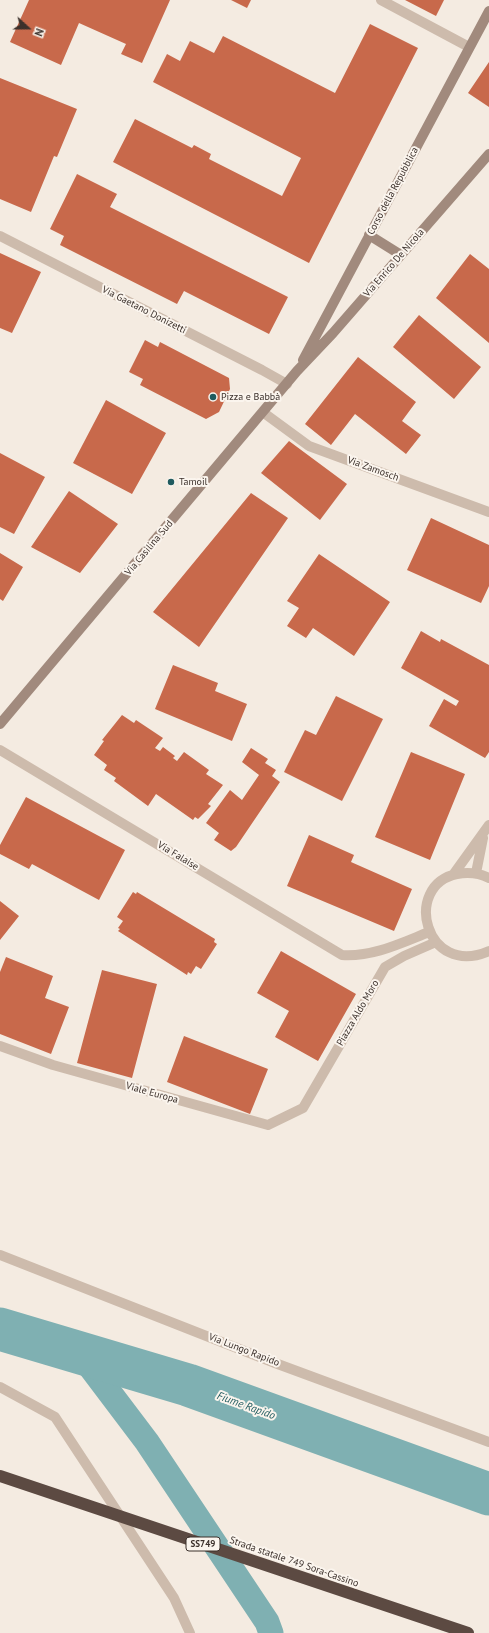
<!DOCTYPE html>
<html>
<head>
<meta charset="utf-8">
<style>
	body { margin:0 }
	#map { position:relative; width:489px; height:1633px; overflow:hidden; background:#f4ebe1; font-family:"PT Sans",sans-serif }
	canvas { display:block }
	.north { position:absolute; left:8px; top:8px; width:40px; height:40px; -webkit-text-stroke:3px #fbf5ee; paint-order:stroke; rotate:111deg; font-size:11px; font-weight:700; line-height:16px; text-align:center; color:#3b302b }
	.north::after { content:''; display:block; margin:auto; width:14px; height:18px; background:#3b302b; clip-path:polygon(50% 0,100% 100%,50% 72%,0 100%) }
</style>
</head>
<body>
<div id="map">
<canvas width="489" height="1633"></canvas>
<div class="north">N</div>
</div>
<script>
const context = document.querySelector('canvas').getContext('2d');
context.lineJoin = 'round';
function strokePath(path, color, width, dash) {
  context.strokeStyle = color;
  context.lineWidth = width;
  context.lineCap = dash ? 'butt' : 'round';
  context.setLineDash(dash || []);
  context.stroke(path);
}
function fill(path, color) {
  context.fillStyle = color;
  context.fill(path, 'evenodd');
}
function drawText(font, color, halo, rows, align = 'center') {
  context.font = font + ' "PT Sans",sans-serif';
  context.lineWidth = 4;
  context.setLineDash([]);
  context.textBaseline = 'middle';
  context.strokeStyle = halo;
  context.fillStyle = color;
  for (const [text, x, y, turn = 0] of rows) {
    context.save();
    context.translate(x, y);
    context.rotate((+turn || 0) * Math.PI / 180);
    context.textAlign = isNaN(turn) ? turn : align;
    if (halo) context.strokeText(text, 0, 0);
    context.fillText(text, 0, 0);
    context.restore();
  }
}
strokePath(new Path2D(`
	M 79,1352 L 147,1442 L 267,1622 L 271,1633`), '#7fb0b2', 25);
strokePath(new Path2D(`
	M 0,1329 L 188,1385 L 489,1494`), '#7fb0b2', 43);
fill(new Path2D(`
	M 29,0 L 170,0 L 142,63 L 121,54 L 126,44 L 79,23 L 61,65 L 10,42 Z
	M 231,0 L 251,0 L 247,8 Z
	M 405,0 L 444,0 L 436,16 Z
	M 370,24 L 418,48 L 309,263 L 113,162 L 135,119 L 192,148 L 194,145 L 211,154 L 209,159 L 282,196 L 301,158 L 153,82 L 167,54 L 180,61 L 190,41 L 214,53 L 223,36 L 335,93 Z
	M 489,62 L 489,107 L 468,93 Z
	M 0,78 L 77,109 L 57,157 L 54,156 L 31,212 L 0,199 Z
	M 77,174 L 117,194 L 110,207 L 288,297 L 269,334 L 184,291 L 177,304 L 60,245 L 64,236 L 50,229 Z
	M 0,253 L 41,272 L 12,333 L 0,328 Z
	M 470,254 L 489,269 L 489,343 L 436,298 Z
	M 419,315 L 481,367 L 454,399 L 393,347 Z
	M 145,340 L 158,347 L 160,342 L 229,378 L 230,389 L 219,412 L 206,419 L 140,385 L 143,379 L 129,372 Z
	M 358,357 L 416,402 L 402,421 L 421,435 L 406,454 L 355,414 L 331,445 L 305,424 Z
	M 106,400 L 166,433 L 132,494 L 73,463 Z
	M 289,441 L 347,484 L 320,520 L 261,473 Z
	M 0,453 L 45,477 L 14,534 L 0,527 Z
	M 69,491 L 118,524 L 80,573 L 31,547 Z
	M 251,493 L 288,518 L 199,647 L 153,612 Z
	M 431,518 L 489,545 L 489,586 L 481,603 L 407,570 Z
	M 0,553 L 23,567 L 3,601 L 0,599 Z
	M 319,554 L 390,602 L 354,656 L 313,628 L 306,638 L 287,626 L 299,608 L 287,601 Z
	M 421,631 L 440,642 L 441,639 L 489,665 L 489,752 L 485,758 L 429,726 L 444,699 L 456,706 L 459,701 L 401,668 Z
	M 173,665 L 218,683 L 215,691 L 247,704 L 232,741 L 155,709 Z
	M 336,696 L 383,719 L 342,801 L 284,772 L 305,730 L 316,735 Z
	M 122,715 L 134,723 L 136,720 L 163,738 L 155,748 L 160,751 L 163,747 L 175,756 L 173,758 L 177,761 L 184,752 L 209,770 L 206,774 L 223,785 L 208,804 L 211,806 L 198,819 L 195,817 L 193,820 L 156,794 L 148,806 L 114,781 L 116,778 L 104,770 L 107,765 L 94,755 L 104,741 L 102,740 Z
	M 251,748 L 268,759 L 265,763 L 276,770 L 272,776 L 280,782 L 236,847 L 231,851 L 214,840 L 219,833 L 206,823 L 230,790 L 242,800 L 259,775 L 242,762 Z
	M 411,752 L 465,774 L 430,860 L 375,837 Z
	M 26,797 L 125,850 L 99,900 L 32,864 L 29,869 L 0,854 L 0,845 Z
	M 309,835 L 354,855 L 351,862 L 412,889 L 394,931 L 287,886 Z
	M 133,892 L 136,894 L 137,892 L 215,939 L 214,942 L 217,944 L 201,969 L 196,966 L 191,974 L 188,972 L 187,975 L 118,931 L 120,929 L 118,928 L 123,921 L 117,917 Z
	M 0,901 L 19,916 L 0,940 Z
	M 281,951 L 356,994 L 318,1061 L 275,1037 L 289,1011 L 257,993 Z
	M 6,957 L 53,976 L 45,998 L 69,1007 L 51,1054 L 0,1034 L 0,972 Z
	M 102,970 L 157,984 L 132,1078 L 77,1063 Z
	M 184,1036 L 268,1069 L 250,1114 L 167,1082 Z`), '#c8694b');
strokePath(new Path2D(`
	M 381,0 L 469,47
	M 0,236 L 262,370 L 287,384
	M 264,413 L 309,446 L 489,512
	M 0,750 L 342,955 C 373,957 401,943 429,932
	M 476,873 L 483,838
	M 453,875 L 489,825
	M 489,878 C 479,873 468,872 457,874 C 402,885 425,979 489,951
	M 0,1046 L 53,1065 L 268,1125 L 303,1108 L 385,967 L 404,956 L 436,942
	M 0,1255 L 275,1363 L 489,1442
	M 0,1387 L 55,1417 L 174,1598 L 190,1633`), '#cdbbac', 10);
strokePath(new Path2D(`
	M 369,235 L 401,255
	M 303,360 L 489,11
	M 0,724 L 297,371 L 333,333 L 489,154`), '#a18a7d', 10);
strokePath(new Path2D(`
	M 0,1476 L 468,1633`), '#5c4a42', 12);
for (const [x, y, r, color] of [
	[213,397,4,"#1f5a5e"],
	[171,482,4,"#1f5a5e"]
]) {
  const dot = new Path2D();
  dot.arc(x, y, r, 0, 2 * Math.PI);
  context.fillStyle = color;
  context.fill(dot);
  strokePath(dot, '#fbf5ee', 1.5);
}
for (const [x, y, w] of [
	[203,1544,34]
]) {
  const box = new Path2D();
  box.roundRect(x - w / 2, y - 7, w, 14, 3);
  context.fillStyle = '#fbf5ee';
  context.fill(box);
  strokePath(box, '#3b302b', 1);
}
drawText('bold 9px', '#3b302b', null, [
	["SS749",203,1544]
]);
drawText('10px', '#3b302b', '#fbf5ee', [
	["Corso della Repubblica",393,191,-62],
	["Via Enrico De Nicola",394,263,-49],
	["Via Gaetano Donizetti",144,310,27],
	["Via Zamosch",373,469,20],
	["Via Casilina Sud",149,548,-50],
	["Via Falaise",178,856,31],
	["Piazza Aldo Moro",358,1013,-60],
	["Viale Europa",152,1093,16],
	["Via Lungo Rapido",244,1350,21],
	["Strada statale 749 Sora-Cassino",294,1562,19]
]);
drawText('10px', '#3b302b', '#fbf5ee', [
	["Pizza e Babbà",221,397],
	["Tamoil",179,482]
], 'left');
drawText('italic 11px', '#1f5a5e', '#fbf5ee', [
	["Fiume Rapido",246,1406,20]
]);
</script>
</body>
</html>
